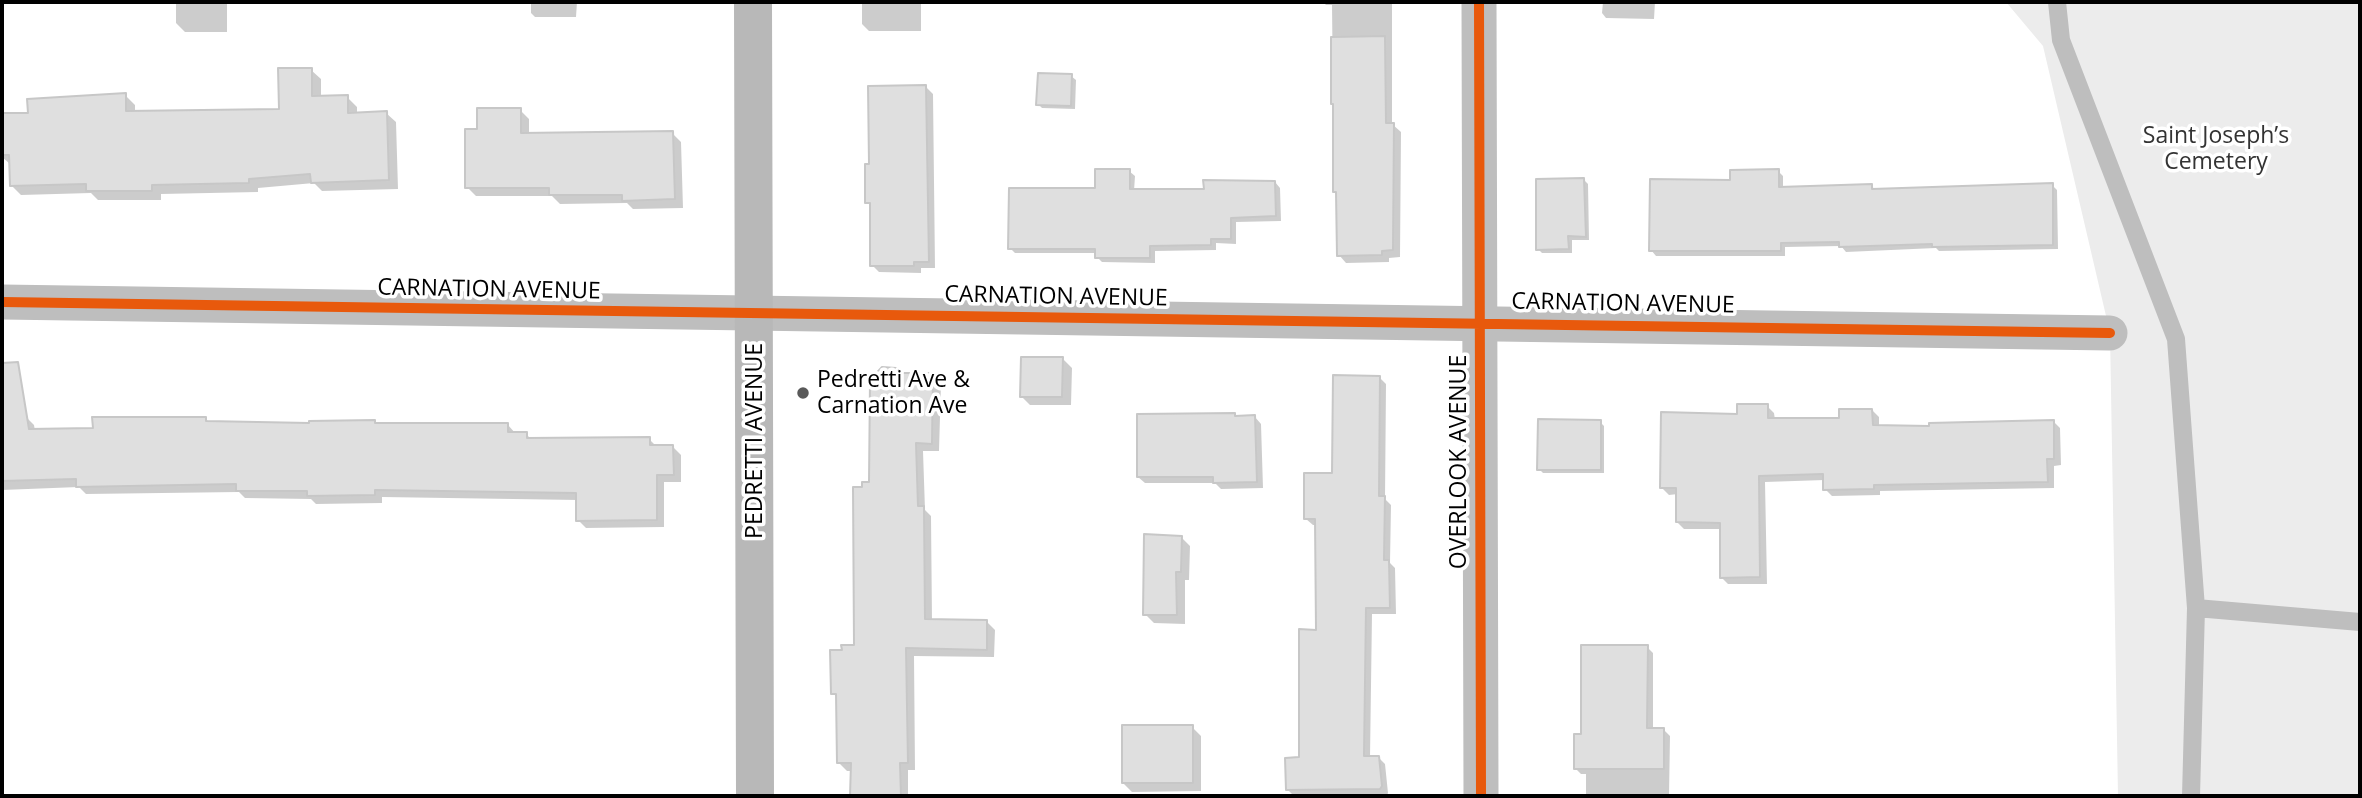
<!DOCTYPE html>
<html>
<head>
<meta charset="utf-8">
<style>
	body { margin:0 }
	#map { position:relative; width:2362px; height:798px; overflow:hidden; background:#fff; font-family:"Open Sans",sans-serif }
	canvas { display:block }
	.frame { position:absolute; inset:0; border:4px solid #000; pointer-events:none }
</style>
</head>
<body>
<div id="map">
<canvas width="2362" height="798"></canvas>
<div class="frame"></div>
</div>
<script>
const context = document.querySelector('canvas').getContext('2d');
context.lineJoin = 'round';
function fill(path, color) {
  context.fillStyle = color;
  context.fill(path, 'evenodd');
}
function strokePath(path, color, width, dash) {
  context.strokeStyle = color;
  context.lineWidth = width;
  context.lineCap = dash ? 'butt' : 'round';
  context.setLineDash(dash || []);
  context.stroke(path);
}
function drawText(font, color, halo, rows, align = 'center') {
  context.font = font + ' "Open Sans",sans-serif';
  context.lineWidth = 7;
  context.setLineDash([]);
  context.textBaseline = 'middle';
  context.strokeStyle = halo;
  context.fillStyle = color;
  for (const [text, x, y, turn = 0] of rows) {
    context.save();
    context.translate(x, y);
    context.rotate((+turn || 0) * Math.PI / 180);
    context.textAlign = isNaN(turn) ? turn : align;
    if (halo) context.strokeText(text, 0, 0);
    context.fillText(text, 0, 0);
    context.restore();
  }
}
fill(new Path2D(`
	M 2006,2 L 2360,2 L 2360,796 L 2118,796 L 2110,333 L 2043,46 Z`), '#ececec');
fill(new Path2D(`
	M 176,2 L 227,2 L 227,32 L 185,32 L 176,23 Z
	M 531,2 L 577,2 L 576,17 L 535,17 L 531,13 Z
	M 862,2 L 921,2 L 921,31 L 869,31 L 862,24 Z
	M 1323,2 L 1399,2 L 1399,4 L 1392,4 L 1392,124 L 1401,132 L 1400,257 L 1389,258 L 1389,262 L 1346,263 L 1339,255 L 1338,195 L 1334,192 L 1332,5 L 1326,5 Z
	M 1603,2 L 1655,2 L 1654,19 L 1606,18 L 1602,13 Z
	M 311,70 L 321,79 L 321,98 L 347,97 L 357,107 L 357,114 L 386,113 L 396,122 L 398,189 L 322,191 L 314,183 L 258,188 L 258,192 L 161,194 L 161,200 L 98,200 L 91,193 L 21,195 L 11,185 L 10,164 L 2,157 L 2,115 L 29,115 L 125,95 L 135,105 L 135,112 L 281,111 Z
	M 1071,76 L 1076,80 L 1075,109 L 1042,108 L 1038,104 Z
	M 926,87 L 933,94 L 935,268 L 921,268 L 921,273 L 879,272 L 872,265 L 872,207 L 867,202 L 871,166 Z
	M 520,110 L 529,119 L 529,135 L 672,133 L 681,142 L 683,208 L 633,209 L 627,203 L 560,204 L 552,196 L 476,196 L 467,187 L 479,131 Z
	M 1129,171 L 1135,176 L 1134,191 L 1206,191 L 1275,182 L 1280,188 L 1281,221 L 1236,222 L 1236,244 L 1216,243 L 1216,250 L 1155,251 L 1155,263 L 1102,262 L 1097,257 L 1097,253 L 1015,253 L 1010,248 Z
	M 1778,171 L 1783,176 L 1783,189 L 1871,185 L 1876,191 L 2052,185 L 2057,190 L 2058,249 L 1939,251 L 1936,248 L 1846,252 L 1841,246 L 1785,247 L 1785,256 L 1656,256 L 1651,250 L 1732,182 Z
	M 1584,180 L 1588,184 L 1589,240 L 1572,240 L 1572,253 L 1542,253 L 1538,249 Z
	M 1063,359 L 1072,368 L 1071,405 L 1030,405 L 1021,396 Z
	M 900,374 L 932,375 L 941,383 L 939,451 L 923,451 L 925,510 L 931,516 L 932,621 L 987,622 L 995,630 L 994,657 L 914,656 L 915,770 L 908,770 L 908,796 L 852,796 L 852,771 L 847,771 L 839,763 L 838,699 L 833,693 L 844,651 L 856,647 L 863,489 L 870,484 Z
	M 1379,377 L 1386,384 L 1385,499 L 1391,505 L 1390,563 L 1395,568 L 1396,614 L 1372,614 L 1370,758 L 1379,758 L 1385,764 L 1388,793 L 1387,795 L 1294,796 L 1287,789 L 1300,759 L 1318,632 L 1317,525 L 1313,525 L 1306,519 L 1333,475 Z
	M 1767,406 L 1774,413 L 1775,420 L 1841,420 L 1872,410 L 1879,417 L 1879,427 L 1931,428 L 2053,421 L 2060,428 L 2061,465 L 2054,466 L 2054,488 L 1880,491 L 1880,495 L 1832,496 L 1825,489 L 1825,480 L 1765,482 L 1767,584 L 1728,584 L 1721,577 L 1721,529 L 1684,529 L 1677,522 L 1678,494 L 1669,495 L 1662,488 L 1739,415 Z
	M 1235,415 L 1237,417 L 1255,417 L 1261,424 L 1263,488 L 1221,489 L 1215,483 L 1145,483 L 1138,477 Z
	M 2,417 L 26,417 L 34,425 L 35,431 L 94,430 L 205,418 L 210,423 L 310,425 L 374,422 L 376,424 L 508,425 L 516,434 L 526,434 L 532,440 L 649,439 L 657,447 L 673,447 L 681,455 L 681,482 L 664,482 L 664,527 L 586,528 L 578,520 L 578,500 L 382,497 L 382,503 L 316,504 L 311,499 L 245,498 L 239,492 L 86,494 L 79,487 L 2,490 Z
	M 1600,422 L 1604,426 L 1604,473 L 1543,473 L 1539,469 Z
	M 1181,537 L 1190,546 L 1189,580 L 1185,580 L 1185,624 L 1154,623 L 1145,614 Z
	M 1647,647 L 1653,653 L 1653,730 L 1664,730 L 1670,736 L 1669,796 L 1586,796 L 1586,774 L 1581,774 L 1575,768 L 1583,736 Z
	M 1192,727 L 1201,736 L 1201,791 L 1132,792 L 1123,783 Z`), '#0003');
const building = new Path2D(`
	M 1385,36 L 1386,123 L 1394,123 L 1393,250 L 1382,251 L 1382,255 L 1337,256 L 1336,192 L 1333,192 L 1333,104 L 1331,104 L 1331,37 Z
	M 278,68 L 312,68 L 312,96 L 348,95 L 348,113 L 387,111 L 389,180 L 311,183 L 310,174 L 249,179 L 249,183 L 152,185 L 152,191 L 86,191 L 86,184 L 10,186 L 9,155 L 2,155 L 2,113 L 28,113 L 27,99 L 126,93 L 126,111 L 279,109 Z
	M 1038,73 L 1072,74 L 1071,106 L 1036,105 Z
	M 926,85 L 929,262 L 914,262 L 914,266 L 870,266 L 870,203 L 865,203 L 865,164 L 869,164 L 868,86 Z
	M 477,108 L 521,108 L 521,133 L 673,131 L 675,199 L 622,201 L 622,195 L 549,195 L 549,188 L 465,188 L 465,129 L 477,129 Z
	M 1095,169 L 1130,169 L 1130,189 L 1204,189 L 1203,180 L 1275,181 L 1276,216 L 1231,218 L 1231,239 L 1211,239 L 1211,245 L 1150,246 L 1150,258 L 1095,258 L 1095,249 L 1008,249 L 1009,188 L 1095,188 Z
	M 1779,169 L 1779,187 L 1872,184 L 1872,189 L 2053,183 L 2053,245 L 1932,247 L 1932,244 L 1839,247 L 1839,242 L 1781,243 L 1781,251 L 1649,251 L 1650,179 L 1730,180 L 1730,170 Z
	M 1584,178 L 1586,237 L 1568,236 L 1569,249 L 1536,250 L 1536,179 Z
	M 1021,357 L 1063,357 L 1062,397 L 1020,397 Z
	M 18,362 L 29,429 L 93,428 L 92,417 L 206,417 L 206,421 L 309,423 L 309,421 L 375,420 L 375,423 L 508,423 L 508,432 L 527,432 L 527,438 L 650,437 L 650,445 L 673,445 L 674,475 L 657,475 L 657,520 L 576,521 L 576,493 L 375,490 L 375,495 L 307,496 L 307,491 L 236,491 L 236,484 L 76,487 L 76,479 L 2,481 L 2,363 Z
	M 882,367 L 896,368 L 901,373 L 933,373 L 932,444 L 916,443 L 918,506 L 924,506 L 925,619 L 987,620 L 987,650 L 906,648 L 908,763 L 900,763 L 901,796 L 850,796 L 851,763 L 837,763 L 836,694 L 831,694 L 830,650 L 842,650 L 841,645 L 854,645 L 853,487 L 862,487 L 862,482 L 869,482 L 870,380 Z
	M 1333,375 L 1380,376 L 1379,496 L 1385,496 L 1384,560 L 1389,560 L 1390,608 L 1366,608 L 1364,756 L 1379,756 L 1382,786 L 1380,789 L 1286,790 L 1285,758 L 1299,757 L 1299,629 L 1316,630 L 1315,519 L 1304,519 L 1304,473 L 1332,473 Z
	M 1737,404 L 1768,404 L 1768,418 L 1839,418 L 1839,409 L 1872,409 L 1873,425 L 1929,426 L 1929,423 L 2054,420 L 2054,459 L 2047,459 L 2048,482 L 1874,485 L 1874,489 L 1823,490 L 1823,474 L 1759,476 L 1760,577 L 1720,578 L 1720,523 L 1676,522 L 1676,488 L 1660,488 L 1661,412 L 1737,414 Z
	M 1235,413 L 1235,416 L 1255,415 L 1257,482 L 1213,483 L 1213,477 L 1137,477 L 1137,414 Z
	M 1538,419 L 1601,420 L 1601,470 L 1537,470 Z
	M 1144,534 L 1182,536 L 1181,572 L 1176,572 L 1177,615 L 1143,615 Z
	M 1581,645 L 1648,645 L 1647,728 L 1664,728 L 1664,769 L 1574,769 L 1574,734 L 1581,734 Z
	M 1122,725 L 1193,725 L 1193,783 L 1122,783 Z`);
fill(building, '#dfdfdf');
strokePath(building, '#c7c7c7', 2);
strokePath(new Path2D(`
	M 2057,2 L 2061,40 L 2176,339 L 2196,608 L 2191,796
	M 2196,608 L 2360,622`), '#bebebe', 18);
strokePath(new Path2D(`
	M 1479,2 L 1481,796
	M 2,302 C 704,314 1407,322 2110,333`), '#bebebe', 35);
strokePath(new Path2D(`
	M 753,2 L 755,796`), '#b8b8b8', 38);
strokePath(new Path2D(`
	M 1479,2 L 1481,796
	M 2,302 C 704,314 1407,322 2110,333`), '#e8590c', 10);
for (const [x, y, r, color] of [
	[803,393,7,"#595959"]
]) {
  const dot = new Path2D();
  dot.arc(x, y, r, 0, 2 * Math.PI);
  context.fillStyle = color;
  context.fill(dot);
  strokePath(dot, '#fff', 2.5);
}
drawText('23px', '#333', '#fff', [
	["Saint Joseph’s",2216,136],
	["Cemetery",2216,162]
]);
drawText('23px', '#000', '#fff', [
	["CARNATION AVENUE",489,290,1],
	["CARNATION AVENUE",1056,297,1],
	["CARNATION AVENUE",1623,304,1],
	["PEDRETTI AVENUE",755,441,-90],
	["OVERLOOK AVENUE",1459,462,-90]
]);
drawText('23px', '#000', '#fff', [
	["Pedretti Ave &",817,380],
	["Carnation Ave",817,406]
], 'left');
</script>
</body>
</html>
